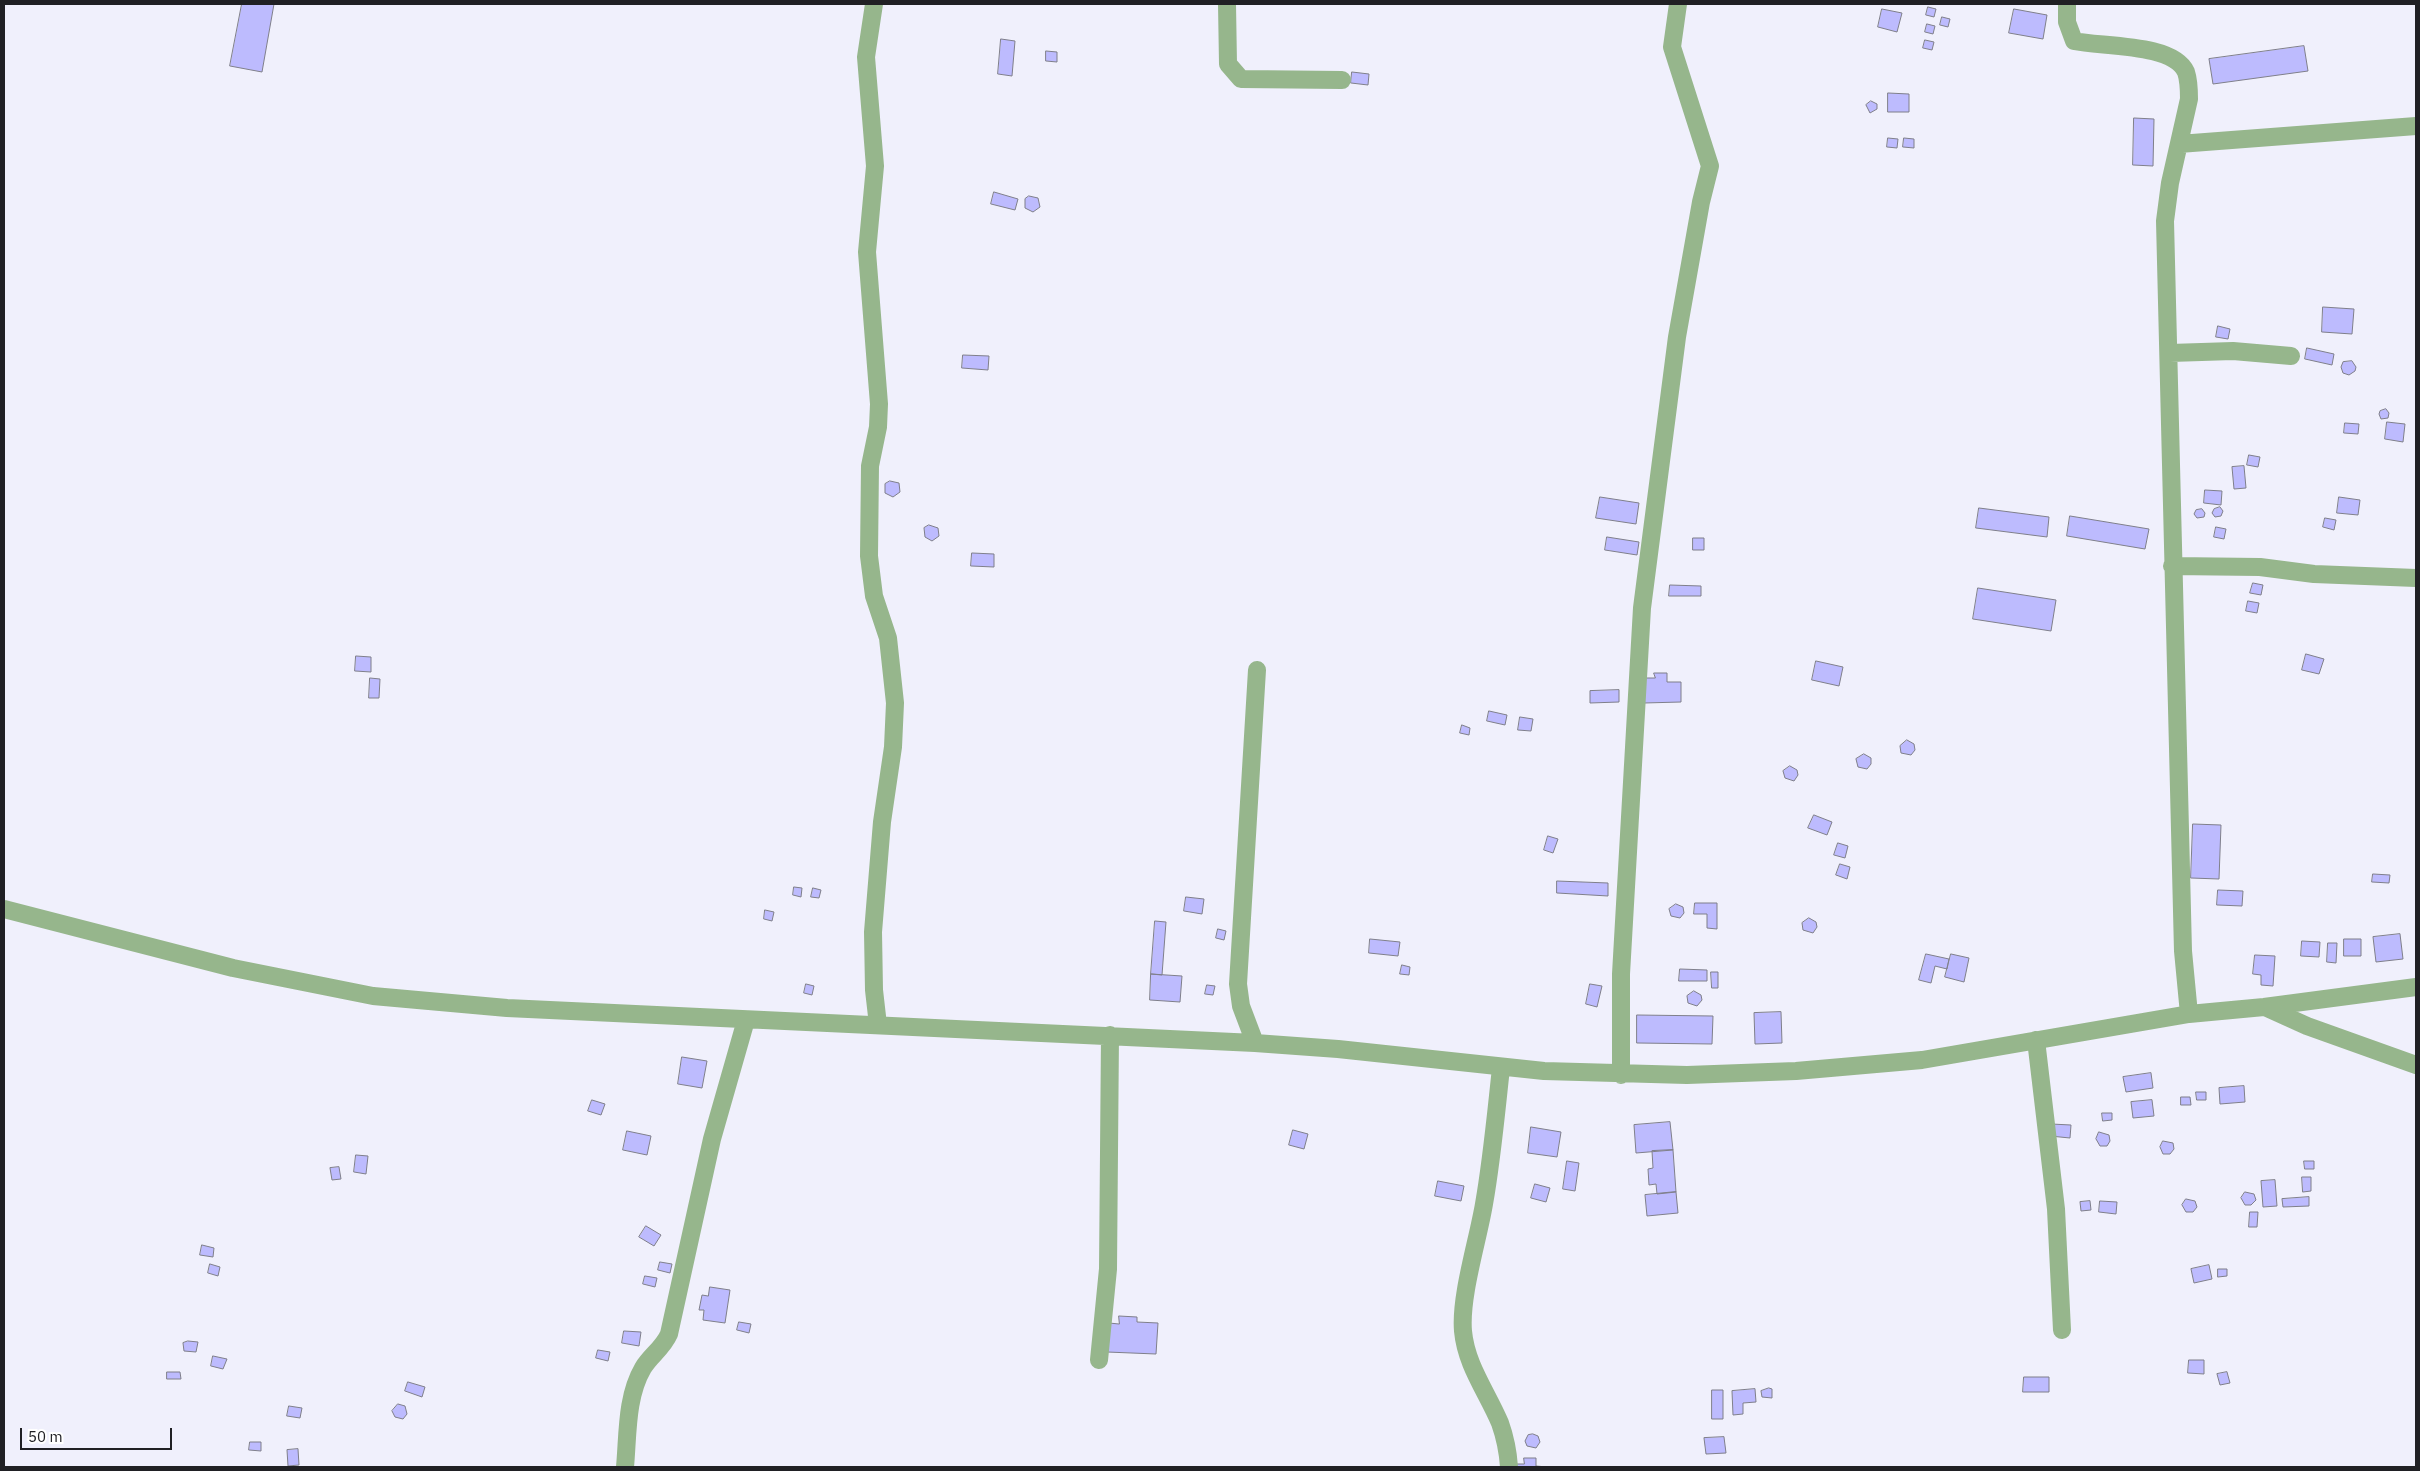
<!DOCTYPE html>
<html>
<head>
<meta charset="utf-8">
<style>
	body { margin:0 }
	#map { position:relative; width:2420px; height:1471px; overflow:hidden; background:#f0f0fc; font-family:"IBM Plex Sans",sans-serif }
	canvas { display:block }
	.frame { position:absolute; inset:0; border:5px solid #202024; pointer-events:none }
	.scale { position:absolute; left:20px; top:1428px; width:152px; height:22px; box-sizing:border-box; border:2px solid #202024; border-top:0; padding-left:6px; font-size:15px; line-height:18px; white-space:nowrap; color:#202024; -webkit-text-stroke:4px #fff; paint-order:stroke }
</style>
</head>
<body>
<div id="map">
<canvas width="2420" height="1471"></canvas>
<div class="frame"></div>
<div class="scale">50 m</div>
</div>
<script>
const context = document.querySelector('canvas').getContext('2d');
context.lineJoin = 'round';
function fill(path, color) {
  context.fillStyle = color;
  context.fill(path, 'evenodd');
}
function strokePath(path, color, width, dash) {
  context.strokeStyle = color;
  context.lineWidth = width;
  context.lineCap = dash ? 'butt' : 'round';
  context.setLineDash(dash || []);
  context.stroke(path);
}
const building = new Path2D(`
	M 242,4 L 274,4 L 262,72 L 230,66 Z
	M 1928,7 L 1936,9 L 1934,17 L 1926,15 Z
	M 1882,9 L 1902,13 L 1897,32 L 1878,27 Z
	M 2014,9 L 2047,15 L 2043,39 L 2009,33 Z
	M 1942,17 L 1950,19 L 1948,27 L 1940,25 Z
	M 1927,24 L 1935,26 L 1933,34 L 1925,32 Z
	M 1001,39 L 1015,41 L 1012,76 L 998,74 Z
	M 1925,40 L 1934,42 L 1932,50 L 1923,48 Z
	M 2304,46 L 2308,71 L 2213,84 L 2209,59 Z
	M 1046,51 L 1057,52 L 1057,62 L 1046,61 Z
	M 1352,72 L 1369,74 L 1368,85 L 1351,83 Z
	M 1888,93 L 1909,94 L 1909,112 L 1888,112 Z
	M 1871,101 L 1877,104 L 1877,109 L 1870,113 L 1866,105 Z
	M 2134,118 L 2154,119 L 2153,166 L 2133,165 Z
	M 1888,138 L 1898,139 L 1897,148 L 1887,147 Z
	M 1904,138 L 1914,139 L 1914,148 L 1903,147 Z
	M 994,192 L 1018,199 L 1015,210 L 991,204 Z
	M 1029,196 L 1038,198 L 1040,207 L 1033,212 L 1025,208 L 1025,199 Z
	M 2323,307 L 2354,309 L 2352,334 L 2322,332 Z
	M 2218,326 L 2230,329 L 2228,339 L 2216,337 Z
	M 2307,348 L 2334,354 L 2332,365 L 2305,359 Z
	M 963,355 L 989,356 L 988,370 L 962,368 Z
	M 2352,361 L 2356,367 L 2355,371 L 2349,375 L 2343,373 L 2341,367 L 2343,362 Z
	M 2386,409 L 2389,413 L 2388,418 L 2381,419 L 2379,414 L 2380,411 Z
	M 2387,422 L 2405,424 L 2403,442 L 2385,439 Z
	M 2345,423 L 2359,424 L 2358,434 L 2344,433 Z
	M 2249,455 L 2260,457 L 2258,467 L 2247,465 Z
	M 2244,466 L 2246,488 L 2234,489 L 2232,467 Z
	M 890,481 L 899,483 L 900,492 L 893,497 L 885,493 L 885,484 Z
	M 2205,490 L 2222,491 L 2221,505 L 2204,503 Z
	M 1600,497 L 1639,503 L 1636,524 L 1596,518 Z
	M 2339,497 L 2360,500 L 2358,515 L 2337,513 Z
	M 2220,507 L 2223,511 L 2221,516 L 2215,517 L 2212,513 L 2214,509 Z
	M 1979,508 L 2049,517 L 2047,537 L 1976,528 Z
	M 2202,509 L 2205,513 L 2204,517 L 2197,518 L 2194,514 L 2196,510 Z
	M 2070,516 L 2149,529 L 2145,549 L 2067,536 Z
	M 2325,518 L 2336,520 L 2334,530 L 2323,527 Z
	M 929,525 L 938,528 L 939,536 L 932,541 L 925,537 L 924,528 Z
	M 2216,527 L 2226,529 L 2224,539 L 2214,537 Z
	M 1607,537 L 1639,542 L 1637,555 L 1605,550 Z
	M 1693,538 L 1704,538 L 1704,550 L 1693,550 Z
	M 972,553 L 994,554 L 994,567 L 971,566 Z
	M 2253,583 L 2263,585 L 2261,595 L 2250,593 Z
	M 1670,585 L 1701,586 L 1701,596 L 1669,596 Z
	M 1978,588 L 2056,600 L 2051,631 L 1973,619 Z
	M 2248,601 L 2259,603 L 2257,613 L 2246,611 Z
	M 2306,654 L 2324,659 L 2319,674 L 2302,670 Z
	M 356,656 L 371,657 L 371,672 L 355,671 Z
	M 1816,661 L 1843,667 L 1839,686 L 1812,680 Z
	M 1654,673 L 1667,673 L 1667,682 L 1681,682 L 1681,702 L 1644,703 L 1643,678 L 1655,678 Z
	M 370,678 L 380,679 L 379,698 L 369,698 Z
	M 1619,690 L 1619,702 L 1590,703 L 1590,691 Z
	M 1489,711 L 1507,715 L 1505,725 L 1487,721 Z
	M 1520,717 L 1533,719 L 1531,731 L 1518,730 Z
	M 1462,725 L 1470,728 L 1469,735 L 1460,733 Z
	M 1907,740 L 1914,744 L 1915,750 L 1911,755 L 1901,753 L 1900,746 Z
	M 1864,754 L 1871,758 L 1871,764 L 1867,769 L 1858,767 L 1856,759 Z
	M 1790,766 L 1797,770 L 1798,775 L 1794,781 L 1785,778 L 1783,771 Z
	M 1814,815 L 1832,822 L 1827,835 L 1808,828 Z
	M 2193,824 L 2221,825 L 2219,879 L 2191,878 Z
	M 1548,836 L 1558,839 L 1553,853 L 1544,850 Z
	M 1838,843 L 1848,846 L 1845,858 L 1834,855 Z
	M 1840,864 L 1850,867 L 1847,879 L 1836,875 Z
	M 2373,874 L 2390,875 L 2389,883 L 2372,882 Z
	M 1557,881 L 1608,883 L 1608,896 L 1557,893 Z
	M 794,887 L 802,888 L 801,897 L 793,895 Z
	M 813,888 L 821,890 L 819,898 L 811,897 Z
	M 2218,890 L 2243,891 L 2242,906 L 2217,905 Z
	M 1186,897 L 1204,899 L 1202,914 L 1184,911 Z
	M 1695,903 L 1717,903 L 1717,929 L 1707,928 L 1707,914 L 1694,914 Z
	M 1676,904 L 1683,907 L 1684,913 L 1680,918 L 1671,916 L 1669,909 Z
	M 765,910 L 774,912 L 772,921 L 764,919 Z
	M 1809,918 L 1816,922 L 1817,927 L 1813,933 L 1803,930 L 1802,923 Z
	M 1155,921 L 1166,922 L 1162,975 L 1151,974 Z
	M 1218,929 L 1226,931 L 1224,940 L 1216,938 Z
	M 2400,934 L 2403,959 L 2376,962 L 2373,937 Z
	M 1370,939 L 1400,942 L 1398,956 L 1369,953 Z
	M 2344,939 L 2361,939 L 2361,956 L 2344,956 Z
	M 2302,941 L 2320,942 L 2319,957 L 2301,956 Z
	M 2328,943 L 2337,943 L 2336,963 L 2327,962 Z
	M 1926,954 L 1949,959 L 1947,969 L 1935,966 L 1931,983 L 1919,980 Z
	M 1951,954 L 1969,958 L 1964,982 L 1945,977 Z
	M 2255,955 L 2275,956 L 2273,986 L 2261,985 L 2261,975 L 2253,974 Z
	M 1402,965 L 1410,967 L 1409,975 L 1400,974 Z
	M 1680,969 L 1707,970 L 1707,981 L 1679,981 Z
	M 1711,972 L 1718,972 L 1718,988 L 1712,988 Z
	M 1151,974 L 1182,976 L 1180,1002 L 1150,1000 Z
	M 806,984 L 814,986 L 812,995 L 804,993 Z
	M 1590,984 L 1602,986 L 1597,1007 L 1586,1004 Z
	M 1207,985 L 1215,986 L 1213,995 L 1205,994 Z
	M 1694,991 L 1701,995 L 1702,1000 L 1697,1006 L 1688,1003 L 1687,996 Z
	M 1781,1012 L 1782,1043 L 1755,1044 L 1754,1013 Z
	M 1637,1015 L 1713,1016 L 1712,1044 L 1637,1043 Z
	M 682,1057 L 707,1061 L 702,1088 L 678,1084 Z
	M 2151,1073 L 2153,1088 L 2126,1092 L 2123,1077 Z
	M 2244,1086 L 2245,1102 L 2220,1104 L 2219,1088 Z
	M 2196,1092 L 2206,1092 L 2206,1100 L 2197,1100 Z
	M 2181,1097 L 2190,1097 L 2191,1105 L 2181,1105 Z
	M 592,1100 L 605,1104 L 601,1115 L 588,1111 Z
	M 2152,1100 L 2154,1116 L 2133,1118 L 2131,1102 Z
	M 2102,1113 L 2112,1113 L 2112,1120 L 2103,1121 Z
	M 1670,1122 L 1673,1150 L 1636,1153 L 1634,1125 Z
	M 2051,1124 L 2071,1125 L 2070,1138 L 2050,1136 Z
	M 1531,1127 L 1561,1132 L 1557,1157 L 1528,1153 Z
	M 1293,1130 L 1308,1134 L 1304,1149 L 1289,1145 Z
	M 627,1131 L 651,1136 L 647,1155 L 623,1150 Z
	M 2099,1132 L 2109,1135 L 2110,1141 L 2107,1146 L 2100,1146 L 2096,1139 Z
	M 2163,1141 L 2173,1143 L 2174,1149 L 2170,1154 L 2163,1154 L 2160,1147 Z
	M 1673,1150 L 1676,1192 L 1657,1194 L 1656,1184 L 1649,1185 L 1648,1169 L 1653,1168 L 1652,1151 Z
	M 356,1155 L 368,1156 L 366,1174 L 354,1172 Z
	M 1567,1161 L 1579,1163 L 1575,1191 L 1563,1189 Z
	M 2304,1161 L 2314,1161 L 2314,1169 L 2305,1169 Z
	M 339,1167 L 341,1179 L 332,1180 L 330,1168 Z
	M 2302,1177 L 2311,1177 L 2311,1191 L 2303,1192 Z
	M 2275,1180 L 2277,1206 L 2263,1207 L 2261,1181 Z
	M 1438,1181 L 1464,1186 L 1461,1201 L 1435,1196 Z
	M 1535,1184 L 1550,1188 L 1546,1202 L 1531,1198 Z
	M 1676,1192 L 1678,1213 L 1647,1216 L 1645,1195 Z
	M 2245,1192 L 2254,1194 L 2256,1200 L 2251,1205 L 2245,1205 L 2241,1198 Z
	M 2309,1197 L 2309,1206 L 2283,1207 L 2282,1199 Z
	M 2186,1199 L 2195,1201 L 2197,1207 L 2193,1212 L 2186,1212 L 2182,1205 Z
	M 2090,1201 L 2091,1210 L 2081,1211 L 2080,1202 Z
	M 2100,1201 L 2117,1202 L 2116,1214 L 2099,1212 Z
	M 2250,1212 L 2258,1212 L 2257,1227 L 2249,1227 Z
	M 646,1226 L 661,1235 L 654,1246 L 639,1237 Z
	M 202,1245 L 214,1248 L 213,1257 L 200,1255 Z
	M 660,1262 L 672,1264 L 670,1273 L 658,1270 Z
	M 210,1264 L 220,1267 L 218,1276 L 208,1273 Z
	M 2209,1265 L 2212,1279 L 2194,1283 L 2191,1269 Z
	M 2218,1269 L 2227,1269 L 2227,1276 L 2218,1277 Z
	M 645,1276 L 657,1278 L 655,1287 L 643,1284 Z
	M 710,1287 L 730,1290 L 725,1323 L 703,1320 L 704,1310 L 699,1310 L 702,1295 L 708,1296 Z
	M 1119,1316 L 1137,1317 L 1137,1322 L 1158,1323 L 1156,1354 L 1107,1352 L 1109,1323 L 1119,1324 Z
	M 739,1322 L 751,1324 L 749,1333 L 737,1330 Z
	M 624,1331 L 641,1332 L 639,1346 L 622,1343 Z
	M 188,1341 L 198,1342 L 196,1352 L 184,1351 L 183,1343 Z
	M 598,1350 L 610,1352 L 608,1361 L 596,1358 Z
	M 213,1356 L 227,1359 L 223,1369 L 211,1366 Z
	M 2189,1360 L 2204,1360 L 2204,1374 L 2188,1373 Z
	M 167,1372 L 180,1372 L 181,1379 L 167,1379 Z
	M 2227,1372 L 2230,1383 L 2220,1385 L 2217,1374 Z
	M 2024,1377 L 2049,1377 L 2049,1392 L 2023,1392 Z
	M 408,1382 L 425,1387 L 422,1397 L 405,1391 Z
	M 1769,1388 L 1772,1389 L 1772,1398 L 1762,1397 L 1761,1391 Z
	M 1755,1389 L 1756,1402 L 1743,1403 L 1743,1414 L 1733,1415 L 1732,1391 Z
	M 1712,1390 L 1723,1390 L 1723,1419 L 1712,1419 Z
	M 398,1404 L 405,1406 L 407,1414 L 403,1419 L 395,1417 L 392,1411 Z
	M 289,1406 L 302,1408 L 300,1418 L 287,1416 Z
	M 1533,1434 L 1538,1436 L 1540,1442 L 1536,1448 L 1527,1446 L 1525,1441 L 1528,1435 Z
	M 1724,1437 L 1726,1453 L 1706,1454 L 1704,1438 Z
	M 250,1442 L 261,1442 L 261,1451 L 249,1450 Z
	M 298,1449 L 299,1465 L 288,1466 L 287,1450 Z
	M 1524,1458 L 1536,1458 L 1536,1466 L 1547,1467 L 1516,1467 L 1516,1464 L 1524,1464 Z`);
fill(building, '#bdbbfe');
strokePath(building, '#7f7f8a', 1);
strokePath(new Path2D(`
	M 874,4 L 866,57 L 875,166 L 867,252 L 879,404 L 878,427 L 870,466 L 869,556 L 874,596 L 888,638 L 895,703 L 893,747 L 882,822 L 873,932 L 874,990 L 878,1025
	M 1227,4 L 1228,64 L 1241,79 L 1342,80
	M 2067,4 L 2067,22 L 2074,41 C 2102,47 2173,43 2186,72 C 2189,81 2189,90 2189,99 L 2170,183 L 2165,221 L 2183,951 L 2189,1014
	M 2179,144 L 2416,126
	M 2170,353 L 2233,351 L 2291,356
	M 2172,566 L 2260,567 L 2314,574 L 2416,578
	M 4,909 L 233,968 L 373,996 L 507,1008 L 1255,1043 L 1338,1049 L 1544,1071 L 1687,1075 L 1796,1071 L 1922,1060 L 2189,1014 L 2264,1007 L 2416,987
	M 2265,1007 L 2307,1026 L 2416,1065
	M 2036,1040 L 2056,1209 L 2062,1330
	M 1255,1043 L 1241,1006 L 1238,984 L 1257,670
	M 1501,1068 C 1496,1113 1492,1159 1484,1204 C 1478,1240 1460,1296 1463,1331 C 1466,1365 1487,1392 1500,1423 C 1505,1437 1508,1452 1509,1467
	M 1621,1075 L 1621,974 L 1642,608 L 1677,337 L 1701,202 L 1710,166 L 1672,47 L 1678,4
	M 1099,1360 L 1108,1269 L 1110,1035
	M 625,1467 C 628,1435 626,1397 643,1368 C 650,1356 663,1348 669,1334 L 712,1139 L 746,1020`), '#96b68c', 18);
</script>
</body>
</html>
